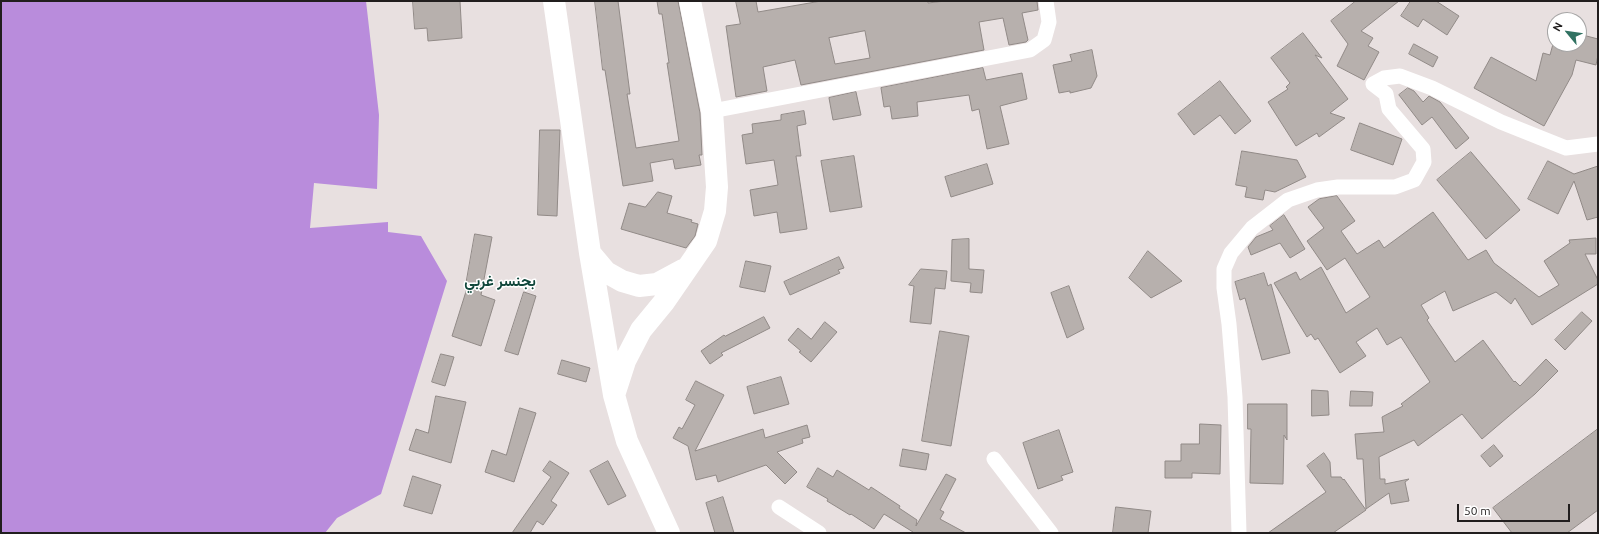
<!DOCTYPE html>
<html>
<head>
<meta charset="utf-8">
<style>
	body { margin:0 }
	#map { position:relative; width:1599px; height:534px; overflow:hidden; background:#e8e0e0; font-family:Ubuntu,sans-serif }
	canvas { display:block }
	.frame { position:absolute; inset:0; border:2px solid #211e1e; pointer-events:none }
	.north { position:absolute; left:1547px; top:12px; width:40px; height:40px; box-sizing:border-box; background:#fff; border:1px solid #a6a5a5; border-radius:50%; rotate:299deg; font-size:11px; font-weight:700; line-height:16px; text-align:center; color:#211e1e }
	.north::after { content:''; display:block; margin:auto; width:14px; height:18px; background:#317262; clip-path:polygon(50% 0,100% 100%,50% 72%,0 100%) }
	.scale { position:absolute; left:1457px; top:504px; width:113px; height:18px; box-sizing:border-box; border:2px solid #211e1e; border-top:0; padding-left:5px; font-size:12px; line-height:14px; white-space:nowrap; color:#211e1e; -webkit-text-stroke:3px #fff; paint-order:stroke }
</style>
</head>
<body>
<div id="map">
<canvas width="1599" height="534"></canvas>
<div class="frame"></div>
<div class="north">N</div>
<div class="scale">50 m</div>
</div>
<script>
const context = document.querySelector('canvas').getContext('2d');
context.lineJoin = 'round';
function fill(path, color) {
  context.fillStyle = color;
  context.fill(path, 'evenodd');
}
function strokePath(path, color, width, dash) {
  context.strokeStyle = color;
  context.lineWidth = width;
  context.lineCap = dash ? 'butt' : 'round';
  context.setLineDash(dash || []);
  context.stroke(path);
}
function drawText(font, color, halo, rows, align = 'center') {
  context.font = font + ' Ubuntu,Vazirmatn,sans-serif';
  context.lineWidth = 3;
  context.setLineDash([]);
  context.textBaseline = 'middle';
  context.strokeStyle = halo;
  context.fillStyle = color;
  for (const [text, x, y, turn = 0] of rows) {
    context.save();
    context.translate(x, y);
    context.rotate((+turn || 0) * Math.PI / 180);
    context.textAlign = isNaN(turn) ? turn : align;
    if (halo) context.strokeText(text, 0, 0);
    context.fillText(text, 0, 0);
    context.restore();
  }
}
fill(new Path2D(`
	M 1,1 L 366,1 L 379,115 L 377,189 L 314,183 L 310,228 L 388,222 L 388,232 L 421,236 L 447,281 L 381,494 L 337,518 L 325,533 L 1,533 Z`), '#b98cdc');
const building = new Path2D(`
	M 413,1 L 460,1 L 462,38 L 428,41 L 427,28 L 415,29 Z
	M 595,1 L 618,1 L 630,94 L 627,94 L 636,148 L 679,141 L 667,63 L 669,63 L 662,14 L 659,14 L 657,1 L 678,1 L 700,113 L 702,155 L 699,155 L 701,165 L 675,169 L 673,159 L 650,163 L 653,181 L 623,186 L 605,70 L 603,70 Z
	M 736,1 L 756,1 L 758,12 L 821,1 L 928,1 L 928,3 L 945,1 L 1037,1 L 1038,10 L 1022,13 L 1028,40 L 1026,42 L 1009,45 L 1003,18 L 979,22 L 984,50 L 801,85 L 795,60 L 763,67 L 767,91 L 736,97 L 726,26 L 740,24 ZM 865,31 L 870,58 L 835,64 L 829,38 Z
	M 1356,1 L 1399,1 L 1361,31 L 1373,38 L 1368,46 L 1379,52 L 1364,80 L 1337,66 L 1348,44 L 1331,21 Z
	M 1411,1 L 1436,1 L 1459,16 L 1447,35 L 1423,19 L 1418,27 L 1401,16 Z
	M 1303,33 L 1322,58 L 1315,55 L 1348,99 L 1330,113 L 1345,118 L 1319,137 L 1317,133 L 1296,146 L 1268,102 L 1288,89 L 1286,87 L 1290,83 L 1271,58 Z
	M 1579,34 L 1598,39 L 1598,55 L 1596,65 L 1576,60 L 1572,75 L 1544,126 L 1474,88 L 1491,57 L 1536,81 L 1543,53 L 1550,55 L 1553,44 L 1579,44 Z
	M 1414,44 L 1438,57 L 1433,67 L 1409,54 Z
	M 1092,50 L 1097,76 L 1091,88 L 1070,93 L 1070,91 L 1059,93 L 1053,65 L 1072,61 L 1070,55 Z
	M 983,68 L 986,80 L 1022,73 L 1027,99 L 1000,106 L 1009,144 L 987,149 L 979,109 L 972,111 L 969,95 L 917,102 L 918,116 L 892,119 L 890,106 L 884,107 L 881,88 Z
	M 1220,81 L 1251,121 L 1235,134 L 1220,115 L 1194,135 L 1178,114 Z
	M 1408,88 L 1414,91 L 1423,102 L 1429,96 L 1440,102 L 1469,138 L 1456,149 L 1432,117 L 1422,125 L 1399,95 Z
	M 856,92 L 861,115 L 833,120 L 829,98 Z
	M 804,111 L 806,124 L 797,126 L 801,156 L 796,156 L 807,229 L 780,233 L 777,212 L 754,216 L 750,190 L 778,185 L 774,160 L 746,164 L 742,135 L 753,133 L 752,124 L 781,120 L 781,115 Z
	M 1360,123 L 1402,139 L 1393,165 L 1351,150 Z
	M 540,130 L 560,130 L 557,216 L 538,215 Z
	M 1242,151 L 1297,160 L 1306,177 L 1275,192 L 1265,190 L 1263,200 L 1245,197 L 1247,187 L 1236,185 Z
	M 1471,152 L 1520,210 L 1486,239 L 1437,180 Z
	M 854,156 L 862,207 L 830,212 L 821,161 Z
	M 1548,161 L 1574,174 L 1598,166 L 1598,217 L 1587,220 L 1574,181 L 1558,214 L 1528,199 Z
	M 987,164 L 993,184 L 951,197 L 945,177 Z
	M 658,192 L 672,196 L 667,213 L 692,220 L 691,222 L 698,224 L 695,236 L 686,248 L 621,229 L 629,203 L 645,207 Z
	M 1337,196 L 1355,221 L 1341,231 L 1357,254 L 1379,240 L 1384,248 L 1433,212 L 1468,260 L 1486,250 L 1494,263 L 1539,297 L 1559,285 L 1544,261 L 1570,243 L 1569,240 L 1596,238 L 1596,254 L 1585,254 L 1598,280 L 1598,284 L 1532,325 L 1515,298 L 1511,304 L 1496,292 L 1453,311 L 1445,291 L 1421,305 L 1429,318 L 1427,320 L 1455,362 L 1483,340 L 1514,382 L 1515,381 L 1520,386 L 1546,359 L 1558,371 L 1535,394 L 1482,439 L 1462,414 L 1418,446 L 1414,440 L 1379,457 L 1380,479 L 1385,479 L 1385,484 L 1409,479 L 1405,482 L 1409,501 L 1391,504 L 1389,493 L 1366,509 L 1363,459 L 1357,459 L 1355,434 L 1384,432 L 1382,417 L 1403,406 L 1401,404 L 1430,382 L 1401,337 L 1387,345 L 1377,328 L 1356,342 L 1366,356 L 1340,373 L 1318,338 L 1315,340 L 1311,334 L 1307,337 L 1274,283 L 1296,272 L 1300,280 L 1321,267 L 1346,313 L 1370,297 L 1345,258 L 1327,270 L 1307,241 L 1324,228 L 1308,207 L 1319,199 Z
	M 1284,215 L 1305,249 L 1290,258 L 1280,243 L 1251,255 L 1248,247 L 1256,237 L 1273,230 L 1270,226 Z
	M 475,234 L 492,237 L 481,295 L 495,300 L 481,346 L 452,336 L 468,285 L 466,285 Z
	M 969,239 L 969,269 L 984,270 L 982,293 L 970,292 L 971,283 L 951,281 L 952,240 Z
	M 1148,251 L 1182,281 L 1151,298 L 1129,278 Z
	M 839,257 L 844,268 L 838,270 L 840,273 L 790,295 L 784,282 Z
	M 746,261 L 771,266 L 765,292 L 740,287 Z
	M 921,269 L 947,271 L 945,289 L 935,288 L 931,324 L 910,322 L 914,286 L 909,285 Z
	M 1264,273 L 1268,286 L 1271,284 L 1290,353 L 1262,360 L 1245,298 L 1240,300 L 1235,282 Z
	M 1069,286 L 1084,329 L 1067,338 L 1051,293 Z
	M 524,292 L 536,296 L 518,355 L 505,351 Z
	M 1582,312 L 1592,321 L 1565,350 L 1555,340 Z
	M 764,317 L 770,328 L 721,353 L 723,355 L 710,364 L 701,351 L 724,335 L 725,336 Z
	M 825,322 L 837,332 L 811,362 L 799,352 L 801,351 L 788,340 L 798,328 L 811,339 Z
	M 940,331 L 969,336 L 951,446 L 922,441 Z
	M 441,354 L 454,357 L 445,386 L 432,382 Z
	M 562,360 L 590,368 L 586,382 L 558,374 Z
	M 781,377 L 789,404 L 754,414 L 747,387 Z
	M 696,381 L 724,395 L 695,451 L 763,429 L 765,438 L 807,425 L 810,437 L 802,439 L 803,443 L 777,452 L 797,472 L 785,484 L 766,465 L 718,482 L 716,475 L 696,480 L 688,446 L 673,438 L 679,427 L 682,429 L 695,405 L 686,400 Z
	M 1312,390 L 1328,391 L 1329,415 L 1312,416 Z
	M 1351,391 L 1373,392 L 1372,406 L 1350,406 Z
	M 436,396 L 466,402 L 451,463 L 409,450 L 416,429 L 428,433 Z
	M 1248,404 L 1287,404 L 1287,440 L 1284,435 L 1283,484 L 1250,483 L 1251,429 L 1248,429 Z
	M 520,408 L 536,413 L 514,482 L 485,472 L 492,450 L 506,455 Z
	M 1200,424 L 1221,425 L 1220,474 L 1192,473 L 1192,478 L 1165,478 L 1165,461 L 1181,461 L 1181,444 L 1199,444 Z
	M 1598,429 L 1598,510 L 1567,533 L 1512,533 L 1493,508 Z
	M 1059,430 L 1073,472 L 1061,476 L 1063,480 L 1038,489 L 1023,443 Z
	M 1494,445 L 1503,456 L 1490,467 L 1481,456 Z
	M 903,449 L 929,454 L 926,470 L 900,466 Z
	M 1324,453 L 1330,462 L 1331,477 L 1341,477 L 1343,480 L 1344,479 L 1366,510 L 1333,533 L 1268,533 L 1326,492 L 1307,466 Z
	M 550,461 L 569,473 L 551,501 L 557,505 L 543,525 L 537,521 L 530,533 L 512,533 L 551,477 L 543,471 Z
	M 608,461 L 626,496 L 608,505 L 590,471 Z
	M 818,468 L 833,477 L 837,470 L 869,490 L 871,487 L 900,506 L 899,508 L 917,520 L 916,526 L 946,474 L 956,479 L 940,510 L 944,512 L 940,519 L 966,533 L 912,533 L 913,532 L 884,514 L 874,529 L 851,514 L 850,515 L 827,501 L 828,499 L 807,487 Z
	M 413,476 L 441,485 L 432,514 L 404,506 Z
	M 723,497 L 734,533 L 715,533 L 706,503 Z
	M 1116,507 L 1151,511 L 1148,533 L 1113,533 Z`);
fill(building, '#b7b0ad');
strokePath(building, '#918a87', 1);
strokePath(new Path2D(`
	M 712,111 L 1030,50 L 1044,40 L 1049,22 L 1046,1
	M 994,459 L 1051,533
	M 779,507 L 819,533
	M 1239,533 L 1235,397 L 1229,324 L 1224,288 L 1224,269 L 1231,253 L 1252,228 L 1288,200 L 1317,190 L 1338,187 L 1395,187 L 1414,180 L 1424,162 L 1423,149 L 1389,109 L 1386,94 L 1373,84 L 1384,78 L 1400,76 L 1432,88 L 1501,122 L 1566,148 L 1598,144`), '#fff', 15);
strokePath(new Path2D(`
	M 554,1 L 590,253 L 614,395 L 627,441 L 669,533
	M 590,253 L 606,272 L 622,281 L 639,286 L 657,284 L 683,270
	M 615,392 L 625,361 L 641,330 L 664,302 L 706,241 L 715,211 L 717,187 L 712,111 L 690,1`), '#fff', 22);
drawText('bold 15px', '#10473b', '#fff', [
	["بجنسر غربي",500,281]
]);
</script>
</body>
</html>
